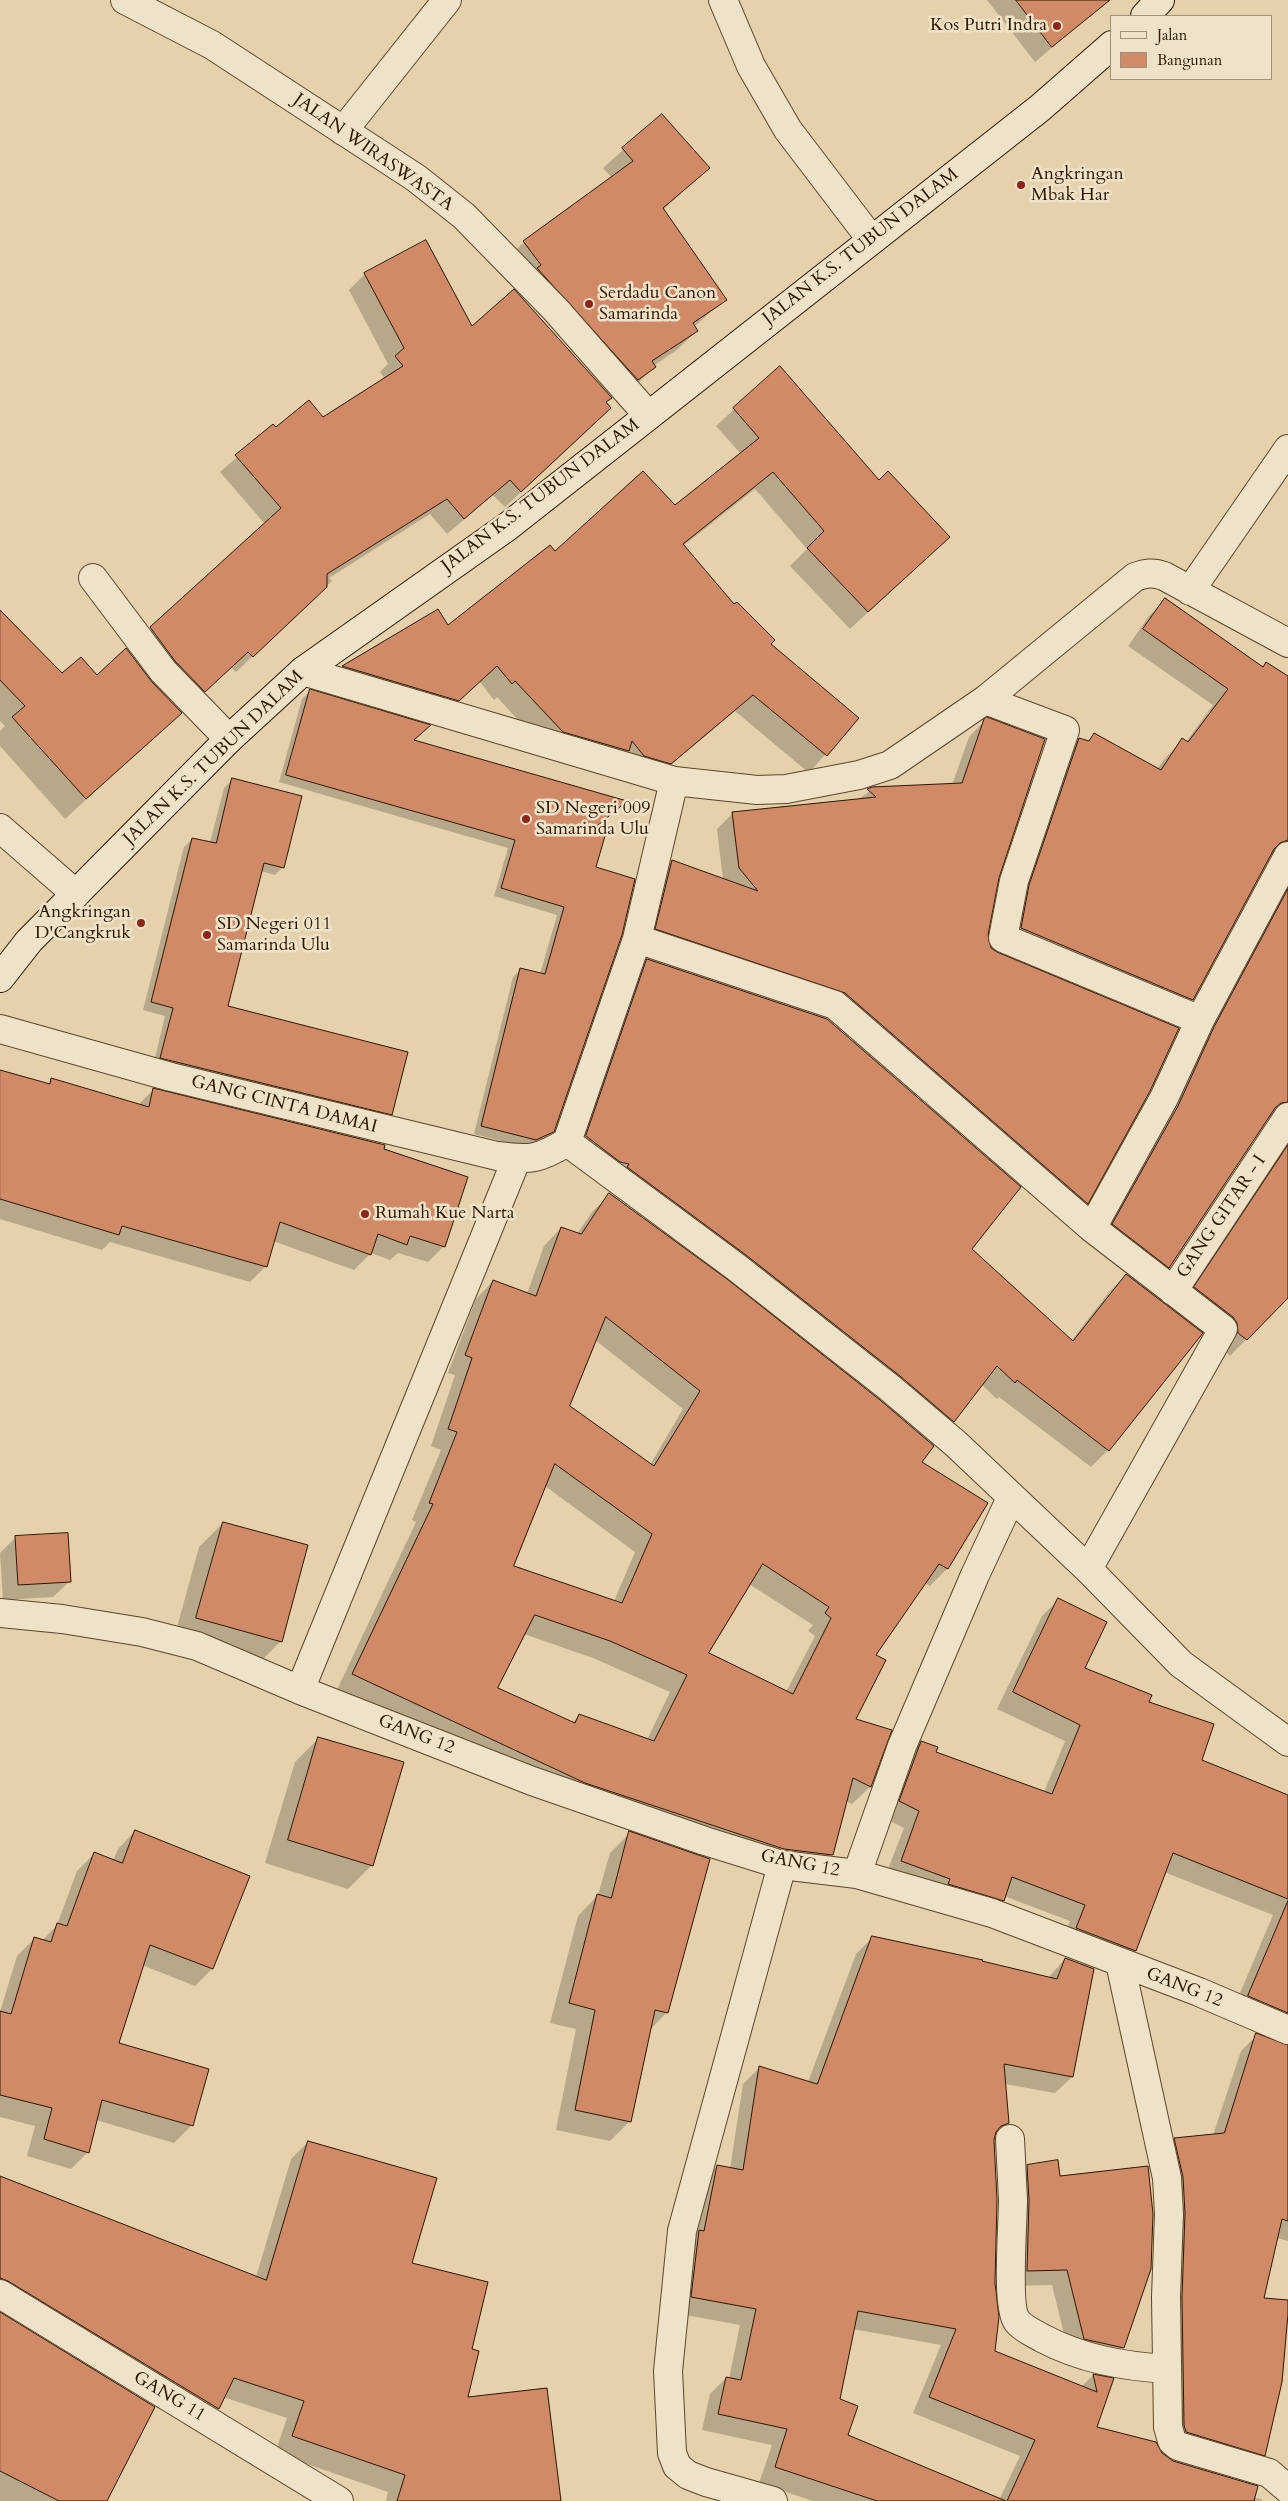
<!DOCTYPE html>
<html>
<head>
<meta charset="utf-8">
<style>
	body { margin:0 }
	#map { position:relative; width:1288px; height:2501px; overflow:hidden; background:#e5d2ac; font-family:Cardo,serif }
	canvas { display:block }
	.legend { position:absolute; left:1110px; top:15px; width:162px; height:65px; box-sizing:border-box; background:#eee2c9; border:1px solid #a09179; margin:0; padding:6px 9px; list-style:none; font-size:15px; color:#2c1700 }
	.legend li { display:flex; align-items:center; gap:10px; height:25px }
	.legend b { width:25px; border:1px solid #a09179 }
</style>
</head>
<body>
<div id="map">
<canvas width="1288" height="2501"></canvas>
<ul class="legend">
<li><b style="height:6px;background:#eee2c9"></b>Jalan</li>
<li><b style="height:14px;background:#d18a67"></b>Bangunan</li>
</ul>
</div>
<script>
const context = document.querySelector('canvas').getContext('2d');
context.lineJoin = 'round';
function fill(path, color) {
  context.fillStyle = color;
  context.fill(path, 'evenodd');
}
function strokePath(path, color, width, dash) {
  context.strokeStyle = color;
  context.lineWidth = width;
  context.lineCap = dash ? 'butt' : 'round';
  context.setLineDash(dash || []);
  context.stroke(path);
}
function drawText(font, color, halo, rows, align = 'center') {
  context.font = font + ' Cardo,serif';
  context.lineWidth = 5;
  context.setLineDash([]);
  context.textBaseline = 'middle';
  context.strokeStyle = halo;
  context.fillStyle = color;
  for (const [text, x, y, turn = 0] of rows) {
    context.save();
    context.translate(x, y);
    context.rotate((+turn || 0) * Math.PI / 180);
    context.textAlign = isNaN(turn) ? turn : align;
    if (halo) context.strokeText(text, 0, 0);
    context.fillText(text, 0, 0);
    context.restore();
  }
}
fill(new Path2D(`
	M 987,0 L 1096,0 L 1101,6 L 1035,62 Z
	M 661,116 L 708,168 L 663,210 L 725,299 L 694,327 L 696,331 L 677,350 L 653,366 L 654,367 L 635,386 L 505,261 L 524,242 L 612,178 L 603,168 Z
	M 365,274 L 472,328 L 605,403 L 594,424 L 505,507 L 493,495 L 447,534 L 430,514 L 329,578 L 332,581 L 236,672 L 231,667 L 188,707 L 135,644 L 265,524 L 220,472 L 273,426 L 276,428 L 323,419 L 385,379 L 380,372 L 388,364 L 349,290 Z
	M 780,367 L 931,554 L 850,629 L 790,566 L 807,549 L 755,489 L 683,546 L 769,645 L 857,718 L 809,773 L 735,711 L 653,780 L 545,749 L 497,697 L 494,700 L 480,682 L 440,717 L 326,684 L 343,667 L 438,611 L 447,627 L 555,553 L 675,507 L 741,454 L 716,426 Z
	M 1165,600 L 1262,668 L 1266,664 L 1288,677 L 1288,1134 L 1272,1117 L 1267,1118 L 1168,1267 L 1153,1283 L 1097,1240 L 1279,858 L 1270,856 L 1192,999 L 1176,1016 L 1005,945 L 1063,755 L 1079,739 L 1087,742 L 1094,734 L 1157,769 L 1167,756 L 1183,740 L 1186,742 L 1213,705 L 1128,646 L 1149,616 Z
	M 0,612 L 62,675 L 151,683 L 180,713 L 65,819 L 0,746 L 0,731 L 5,726 L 0,721 Z
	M 310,691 L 412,741 L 618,809 L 590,832 L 595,868 L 553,1131 L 545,1139 L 527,1148 L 474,1134 L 513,977 L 521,969 L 540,974 L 557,915 L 494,896 L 508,848 L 279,782 L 302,699 Z
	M 985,720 L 998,876 L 987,943 L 996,953 L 1087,1203 L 1071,1219 L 829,1009 L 640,945 L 656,877 L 672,861 L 723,879 L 717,829 L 733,813 L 858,800 L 872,789 L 952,785 L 969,737 Z
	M 232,780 L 283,867 L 275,875 L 260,871 L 227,1007 L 391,1114 L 383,1122 L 153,1066 L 165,1016 L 143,1010 L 184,847 L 192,839 L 210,843 L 224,788 Z
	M 647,960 L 1071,1341 L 1109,1292 L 1126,1275 L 1201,1333 L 1108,1450 L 1091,1467 L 999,1397 L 997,1399 L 981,1384 L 953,1421 L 936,1438 L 569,1154 L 630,977 Z
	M 0,1071 L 47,1085 L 52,1079 L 138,1105 L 153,1090 L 382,1150 L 444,1246 L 428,1262 L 398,1253 L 390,1260 L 371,1253 L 354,1270 L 273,1241 L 266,1266 L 250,1282 L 110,1242 L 102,1250 L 0,1219 Z
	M 1288,1134 L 1287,1297 L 1230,1356 L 1179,1304 Z
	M 610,1194 L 920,1463 L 986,1504 L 947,1569 L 930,1586 L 924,1583 L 874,1655 L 855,1720 L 890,1731 L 870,1787 L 852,1804 L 846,1801 L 832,1855 L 815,1872 L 768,1867 L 336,1692 L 416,1522 L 412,1520 L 441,1450 L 431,1446 L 455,1375 L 448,1373 L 476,1299 L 493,1281 L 527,1294 L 544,1246 L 561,1228 L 577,1234 L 592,1212 ZM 595,1340 L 683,1409 L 650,1465 L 569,1406 ZM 545,1486 L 635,1552 L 614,1601 L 513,1567 ZM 749,1584 L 813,1625 L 808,1631 L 815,1636 L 786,1692 L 707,1654 ZM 524,1634 L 593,1658 L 670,1692 L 647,1740 L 579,1716 L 572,1723 L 496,1689 Z
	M 223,1523 L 281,1641 L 257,1665 L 173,1642 L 199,1547 Z
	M 16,1537 L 70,1581 L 53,1597 L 3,1600 L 0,1553 Z
	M 1058,1600 L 1084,1668 L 1147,1703 L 1200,1761 L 1288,1796 L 1288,2045 L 1285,2037 L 1232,2012 L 1273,1915 L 1164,1872 L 1135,1951 L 1119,1967 L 1061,1945 L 1070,1921 L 1004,1896 L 986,1916 L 885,1877 L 904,1828 L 884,1818 L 905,1759 L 921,1743 L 934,1753 L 1044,1792 L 1065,1741 L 997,1709 L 1042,1616 Z
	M 319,1738 L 372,1865 L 348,1889 L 265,1863 L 295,1762 Z
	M 135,1831 L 212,1969 L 195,1986 L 142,1965 L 118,2044 L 192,2125 L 174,2143 L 96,2120 L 88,2152 L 71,2169 L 27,2156 L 35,2126 L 0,2117 L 0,2012 L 17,1956 L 35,1938 L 42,1941 L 57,1925 L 77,1871 L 94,1854 L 113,1861 L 118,1849 Z
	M 630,1833 L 667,2012 L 650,2030 L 630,2121 L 610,2141 L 556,2130 L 576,2029 L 550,2023 L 578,1916 L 598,1895 L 610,1853 Z
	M 873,1937 L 1048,1978 L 1065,1959 L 1072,2077 L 1055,2093 L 1005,2084 L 1008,2123 L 994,2137 L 993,2352 L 1081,2387 L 1093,2375 L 1112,2379 L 1095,2428 L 1161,2454 L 1173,2462 L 1254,2498 L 1262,2499 L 1262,2501 L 813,2501 L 759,2483 L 772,2445 L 702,2430 L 710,2394 L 726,2378 L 729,2379 L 740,2325 L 675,2313 L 701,2183 L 717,2166 L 730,2169 L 743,2084 L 760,2067 L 808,2082 L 856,1954 ZM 853,2329 L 941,2345 L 913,2413 L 1020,2456 L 1000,2498 L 846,2436 L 839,2400 Z
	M 1257,2035 L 1288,2046 L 1288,2241 L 1277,2238 L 1262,2299 L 1264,2455 L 1248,2471 L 1170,2448 L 1159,2155 L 1175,2139 L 1213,2135 L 1241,2051 Z
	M 308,2142 L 410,2264 L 470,2350 L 466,2398 L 560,2501 L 386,2501 L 388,2492 L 275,2453 L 287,2418 L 223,2397 L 218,2409 L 201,2426 L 0,2303 L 0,2177 L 256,2277 L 291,2159 Z
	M 1028,2166 L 1059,2177 L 1150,2269 L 1123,2348 L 1108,2363 L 1069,2354 L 1052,2285 L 1012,2286 L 1012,2181 Z
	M 0,2322 L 106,2501 L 0,2501 Z`), '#0003');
const building = new Path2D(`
	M 1016,0 L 1110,0 L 1052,47 Z
	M 662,114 L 710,168 L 663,208 L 727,300 L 693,323 L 698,331 L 652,361 L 656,367 L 638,380 L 537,268 L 541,265 L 523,241 L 633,161 L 622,148 Z
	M 426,240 L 472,326 L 514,289 L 612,398 L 606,402 L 611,408 L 521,492 L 510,480 L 464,519 L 447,499 L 327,574 L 327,587 L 253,657 L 248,652 L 205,692 L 175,661 L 150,627 L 281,508 L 235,455 L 273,424 L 276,427 L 309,400 L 323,417 L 403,366 L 395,356 L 404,348 L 364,273 Z
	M 780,366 L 879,480 L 888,471 L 950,537 L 868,612 L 807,548 L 824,531 L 773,472 L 683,544 L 734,604 L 737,602 L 775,640 L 771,644 L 859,718 L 827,756 L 753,695 L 671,764 L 644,756 L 632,741 L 629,751 L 563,732 L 515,681 L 512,684 L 497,666 L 459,701 L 342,666 L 438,609 L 448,625 L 550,545 L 555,551 L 643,471 L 675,505 L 759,438 L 733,408 Z
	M 1165,598 L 1263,667 L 1266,662 L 1288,676 L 1288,840 L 1280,843 L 1274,849 L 1193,1000 L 1021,928 L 1029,885 L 1079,738 L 1089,741 L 1094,733 L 1161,770 L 1182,738 L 1188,742 L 1228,689 L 1143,629 Z
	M 0,610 L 62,673 L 81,657 L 97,675 L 126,648 L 152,682 L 182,713 L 86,799 L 12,717 L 25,706 L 0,680 Z
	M 310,689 L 431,725 L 414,740 L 627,801 L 591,831 L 605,836 L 596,867 L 635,879 L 622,935 L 554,1132 L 549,1134 L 536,1140 L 481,1126 L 520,968 L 545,974 L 564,907 L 501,888 L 515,840 L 286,775 Z
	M 987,717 L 1045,739 L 999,878 L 988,935 L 991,948 L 997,952 L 1179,1028 L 1150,1091 L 1088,1204 L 845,993 L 655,929 L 672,860 L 758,891 L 739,868 L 732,812 L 876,797 L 867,789 L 872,787 L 962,783 L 984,719 Z
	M 232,778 L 302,796 L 284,868 L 264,863 L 228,1006 L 408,1052 L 392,1115 L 160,1058 L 173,1008 L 151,1002 L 192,838 L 216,843 Z
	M 1288,889 L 1288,1102 L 1281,1103 L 1275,1108 L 1169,1268 L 1112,1224 L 1178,1106 L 1214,1027 Z
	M 647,959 L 827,1019 L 1021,1187 L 972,1249 L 1073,1341 L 1126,1274 L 1203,1333 L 1109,1451 L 1017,1380 L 1015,1383 L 997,1366 L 954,1422 L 900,1376 L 746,1255 L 627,1167 L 629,1164 L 620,1162 L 586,1136 Z
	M 0,1070 L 50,1084 L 51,1078 L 149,1107 L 153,1088 L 385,1145 L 384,1149 L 468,1177 L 445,1247 L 410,1236 L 407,1245 L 378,1234 L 371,1255 L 280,1222 L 267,1267 L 122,1226 L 119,1235 L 0,1199 Z
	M 1288,1145 L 1288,1298 L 1247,1340 L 1238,1333 L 1237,1323 L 1233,1317 L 1194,1287 Z
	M 609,1193 L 727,1279 L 880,1400 L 934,1446 L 922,1462 L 988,1503 L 948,1569 L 939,1564 L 876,1655 L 886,1660 L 856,1719 L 892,1730 L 871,1787 L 853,1778 L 833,1855 L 784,1849 L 585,1783 L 352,1674 L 433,1504 L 429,1503 L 457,1432 L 448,1429 L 472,1358 L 465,1355 L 493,1280 L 536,1296 L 561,1227 L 581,1234 ZM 606,1317 L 700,1391 L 654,1466 L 570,1406 ZM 555,1464 L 652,1534 L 622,1603 L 514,1566 ZM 763,1564 L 829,1607 L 825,1613 L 831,1618 L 793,1694 L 709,1653 ZM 535,1615 L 610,1641 L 687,1675 L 654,1741 L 579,1714 L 575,1723 L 498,1688 Z
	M 223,1522 L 308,1545 L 282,1642 L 196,1618 Z
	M 68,1533 L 71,1582 L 18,1585 L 15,1536 Z
	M 1058,1598 L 1107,1622 L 1085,1668 L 1152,1695 L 1149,1702 L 1214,1724 L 1202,1760 L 1288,1795 L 1288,1899 L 1173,1853 L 1136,1951 L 1076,1928 L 1085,1905 L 1012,1877 L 1004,1901 L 948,1884 L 950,1879 L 901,1861 L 919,1811 L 899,1801 L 921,1741 L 938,1747 L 936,1752 L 1052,1794 L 1080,1725 L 1013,1692 Z
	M 318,1737 L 404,1762 L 373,1866 L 288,1840 Z
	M 135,1830 L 250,1876 L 213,1969 L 150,1945 L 119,2043 L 209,2069 L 193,2126 L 102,2100 L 89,2153 L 44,2139 L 52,2108 L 0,2095 L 0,2011 L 11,2014 L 34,1937 L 51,1942 L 57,1923 L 67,1926 L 94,1852 L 122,1863 Z
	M 629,1831 L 710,1859 L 668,2013 L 655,2010 L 631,2122 L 575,2110 L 595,2010 L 569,2003 L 597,1894 L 611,1898 Z
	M 1288,1901 L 1288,2013 L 1248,1996 Z
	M 872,1936 L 983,1960 L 982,1961 L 1057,1979 L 1065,1958 L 1094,1969 L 1073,2077 L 1004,2064 L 1009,2123 L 1001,2126 L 996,2132 L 994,2140 L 997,2200 L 995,2283 L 999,2317 L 995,2351 L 1097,2392 L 1093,2374 L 1114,2378 L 1097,2427 L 1156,2442 L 1162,2453 L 1173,2461 L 1258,2486 L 1254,2501 L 1007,2501 L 1035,2440 L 929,2397 L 956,2329 L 858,2311 L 840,2399 L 858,2406 L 848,2435 L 1006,2501 L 877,2501 L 775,2467 L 787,2429 L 718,2414 L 726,2377 L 741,2380 L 756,2309 L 691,2297 L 699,2230 L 704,2231 L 717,2165 L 743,2170 L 759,2066 L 817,2084 Z
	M 1256,2033 L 1288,2045 L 1288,2221 L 1282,2219 L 1264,2298 L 1288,2300 L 1288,2314 L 1282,2382 L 1265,2456 L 1186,2432 L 1184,2425 L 1182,2297 L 1185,2213 L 1183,2177 L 1174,2138 L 1224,2133 Z
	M 308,2141 L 437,2178 L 412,2263 L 488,2282 L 472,2349 L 479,2351 L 468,2397 L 547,2388 L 561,2501 L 397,2501 L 405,2475 L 292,2436 L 304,2401 L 234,2378 L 219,2409 L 8,2281 L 0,2278 L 0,2176 L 266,2280 Z
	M 1058,2160 L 1060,2176 L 1148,2166 L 1153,2214 L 1151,2269 L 1124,2348 L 1084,2339 L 1067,2270 L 1027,2271 L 1029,2200 L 1027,2165 Z
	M 0,2312 L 155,2407 L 107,2501 L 59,2501 L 0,2471 Z`);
fill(building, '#d18a67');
strokePath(building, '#2c1700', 1);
const street = new Path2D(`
	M 125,0 L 212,45 L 416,178 L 464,216 L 555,309 L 648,415
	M 723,0 L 751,66 L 788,130 L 871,239
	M 343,131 L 447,0
	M 93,578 L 163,671 L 229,739
	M 1190,591 L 1288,449
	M 303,671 L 674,781 L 757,790 L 786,789 L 859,775 L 890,765 L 985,700 L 1135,577 C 1146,573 1153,572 1164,576 L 1288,643
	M 985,700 L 1065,730 L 1014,881 L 1003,938 L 1200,1020
	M 0,828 L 76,894
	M 637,939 L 835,1005 L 1092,1228 L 1223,1329 L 1088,1569
	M 0,1029 L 171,1077 L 497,1156 C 530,1160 538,1160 567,1142
	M 567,1142 L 736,1267 L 890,1388 L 956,1444 L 1088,1569 L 1181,1664 L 1288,1742
	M 567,1142 L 637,939 L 674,781
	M 1092,1228 L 1164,1098 L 1200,1020 L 1288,856
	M 1173,1291 L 1288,1117
	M 0,1613 L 62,1619 L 142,1632 L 197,1646 L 300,1690 L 532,1781 L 705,1841 L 782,1865 L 857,1874 L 992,1913 L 1199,1992 L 1288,2030
	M 300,1690 L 517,1158
	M 857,1874 L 902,1746 L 975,1575 L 1011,1498
	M 1120,1963 L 1167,2178 L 1169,2214 L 1166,2297 L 1168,2427 L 1172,2441 L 1178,2446 L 1269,2473 L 1288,2489
	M 1010,2139 C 1011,2159 1012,2179 1013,2200 C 1013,2222 1006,2307 1017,2321 C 1023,2329 1034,2333 1042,2338 C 1082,2359 1122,2366 1167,2369
	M 0,2294 L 339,2501
	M 773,2501 L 706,2482 L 688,2475 L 677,2466 L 672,2453 L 668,2371 L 682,2231 L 782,1865`);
const secondary = new Path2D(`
	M 1145,16 L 1160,0
	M 0,978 L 29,941 L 229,739 L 303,671 L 507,527 L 1040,108 L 1112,45`);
strokePath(street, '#5a462b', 30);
strokePath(secondary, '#2c1700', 30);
strokePath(street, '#eee2c9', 28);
strokePath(secondary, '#eee2c9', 28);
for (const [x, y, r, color] of [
	[1057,26,5,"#8f2418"],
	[1021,185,5,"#8f2418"],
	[589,304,5,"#8f2418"],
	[526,819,5,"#8f2418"],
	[141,923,5,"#8f2418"],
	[207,935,5,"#8f2418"],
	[365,1214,5,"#8f2418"]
]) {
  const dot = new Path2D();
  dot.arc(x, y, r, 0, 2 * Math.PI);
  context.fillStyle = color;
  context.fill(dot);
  strokePath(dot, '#eee2c9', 2);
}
drawText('18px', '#2c1700', '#eee2c9', [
	["Kos Putri Indra",1047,26,"right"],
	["Angkringan",1031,175],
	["Mbak Har",1031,196],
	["Serdadu Canon",599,294],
	["Samarinda",599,315],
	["SD Negeri 009",536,809],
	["Samarinda Ulu",536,830],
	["Angkringan",131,913,"right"],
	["D'Cangkruk",131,934,"right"],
	["SD Negeri 011",217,925],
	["Samarinda Ulu",217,946],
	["Rumah Kue Narta",375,1214]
], 'left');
drawText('18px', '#2c1700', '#eee2c9', [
	["JALAN WIRASWASTA",373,153,35],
	["JALAN K.S. TUBUN DALAM",861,247,-38],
	["JALAN K.S. TUBUN DALAM",541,496,-37],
	["JALAN K.S. TUBUN DALAM",214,758,-44],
	["GANG CINTA DAMAI",284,1105,14],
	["GANG GITAR - I",1222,1217,-56],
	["GANG 12",416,1735,21],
	["GANG 12",800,1864,11],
	["GANG 12",1184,1988,21],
	["GANG 11",169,2397,31]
]);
</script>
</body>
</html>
